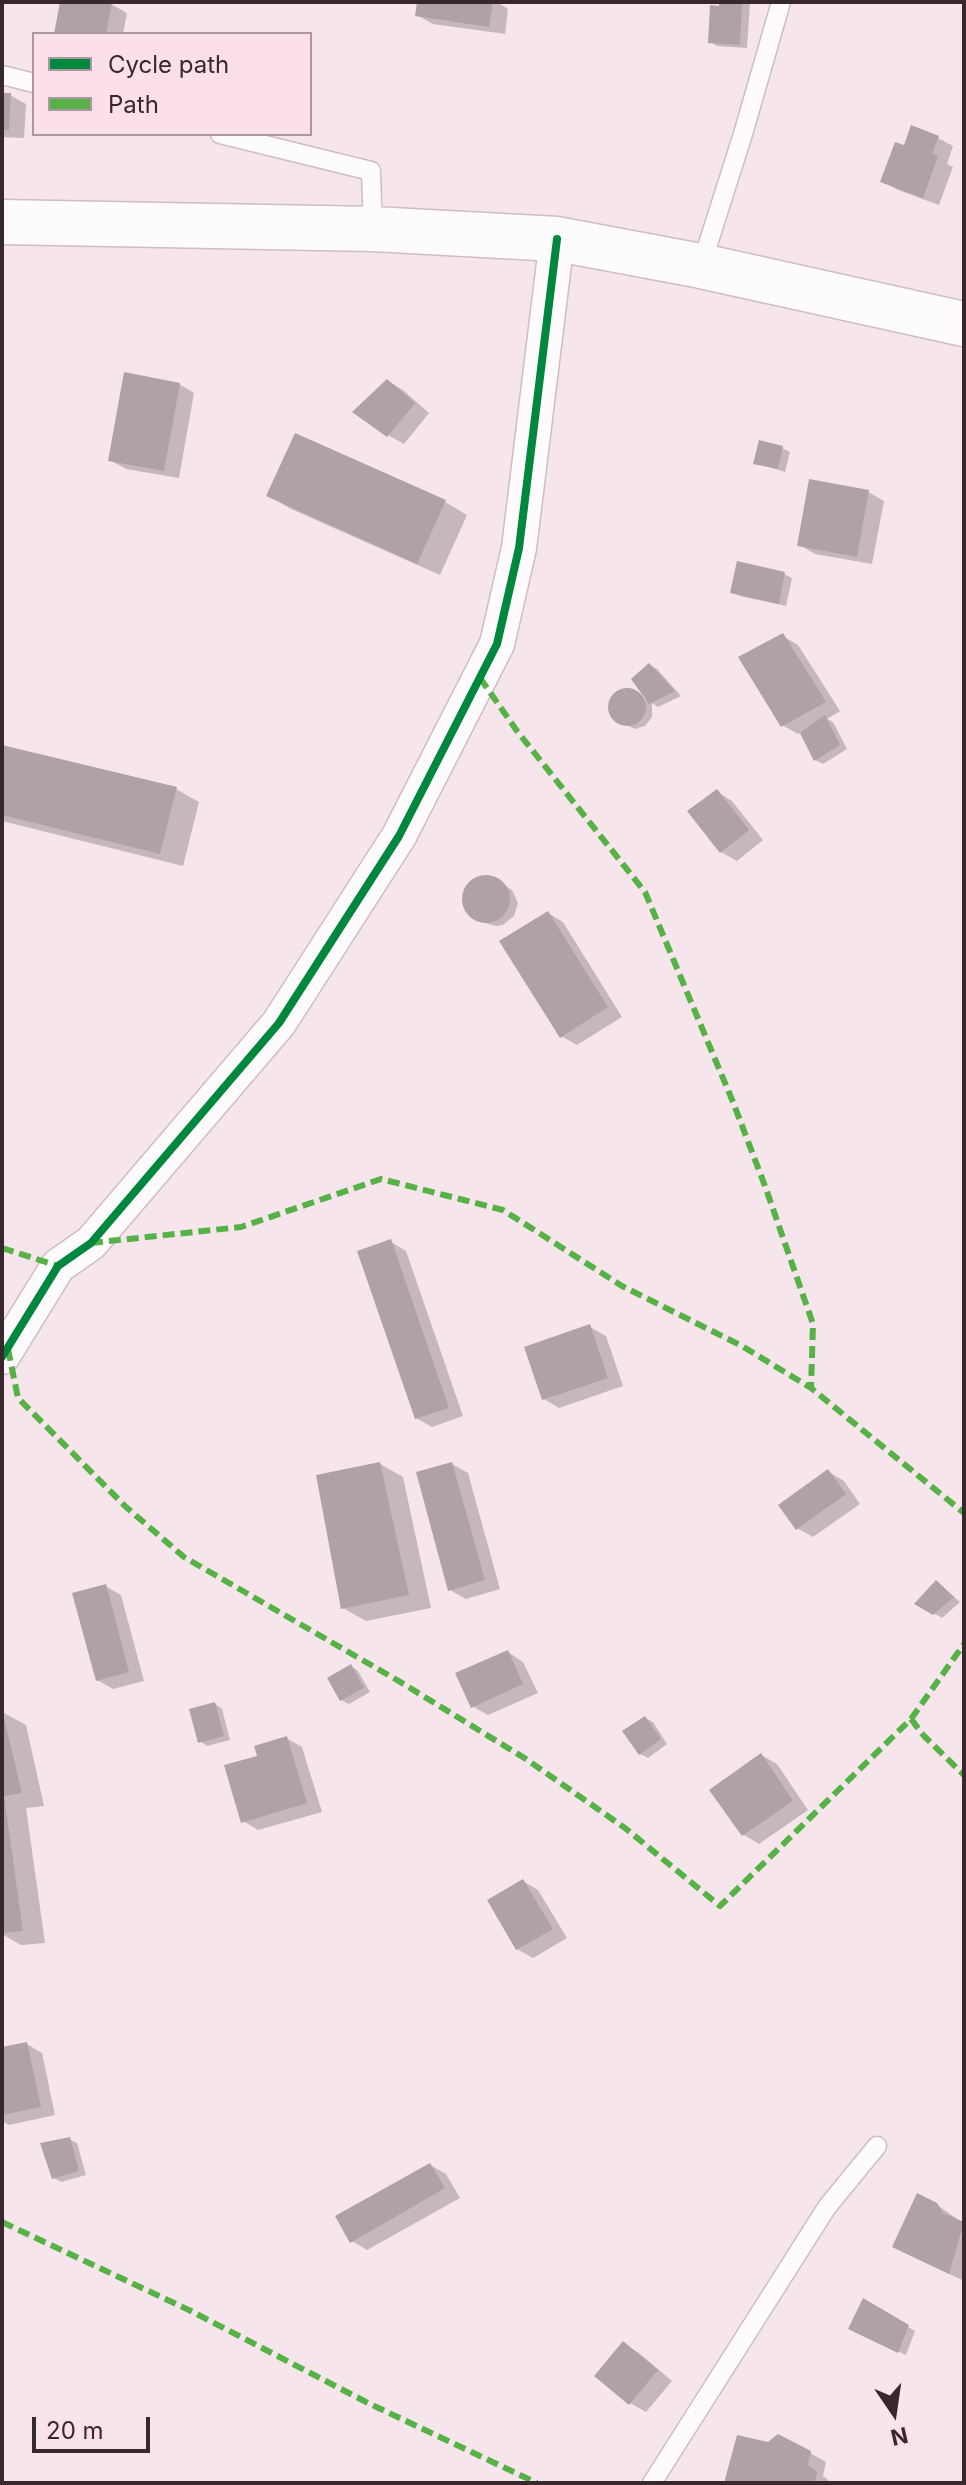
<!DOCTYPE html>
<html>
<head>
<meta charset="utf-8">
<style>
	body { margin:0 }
	#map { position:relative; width:966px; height:2485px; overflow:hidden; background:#f6e6eb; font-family:Inter,sans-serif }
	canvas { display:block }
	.frame { position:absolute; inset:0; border:4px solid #38272d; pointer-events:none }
	.legend { position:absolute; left:32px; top:32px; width:280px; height:104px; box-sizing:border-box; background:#fce0e9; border:2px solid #ae969e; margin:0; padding:10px 14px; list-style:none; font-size:24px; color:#38272d }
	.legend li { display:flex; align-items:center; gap:16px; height:40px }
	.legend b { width:40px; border:2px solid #ae969e }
	.north { position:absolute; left:854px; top:2373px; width:80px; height:80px; -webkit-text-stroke:6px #fce0e9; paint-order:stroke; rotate:167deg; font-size:22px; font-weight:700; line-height:32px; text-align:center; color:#38272d }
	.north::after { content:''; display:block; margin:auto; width:28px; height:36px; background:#38272d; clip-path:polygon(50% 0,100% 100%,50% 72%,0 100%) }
	.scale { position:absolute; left:32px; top:2417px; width:118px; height:36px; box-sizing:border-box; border:4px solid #38272d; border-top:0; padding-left:10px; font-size:24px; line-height:28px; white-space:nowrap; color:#38272d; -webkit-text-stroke:6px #fce0e9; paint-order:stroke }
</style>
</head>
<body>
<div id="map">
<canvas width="966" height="2485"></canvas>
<div class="frame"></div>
<ul class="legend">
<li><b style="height:10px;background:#00873e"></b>Cycle path</li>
<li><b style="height:10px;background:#56b246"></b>Path</li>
</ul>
<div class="north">N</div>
<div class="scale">20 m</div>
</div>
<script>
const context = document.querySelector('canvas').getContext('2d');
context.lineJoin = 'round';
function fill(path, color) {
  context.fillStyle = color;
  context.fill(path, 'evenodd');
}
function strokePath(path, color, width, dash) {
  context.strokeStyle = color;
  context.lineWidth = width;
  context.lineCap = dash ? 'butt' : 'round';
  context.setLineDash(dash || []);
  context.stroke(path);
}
fill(new Path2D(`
	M 62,2 L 111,4 L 127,13 L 123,34 L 56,34 Z
	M 419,2 L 497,2 L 508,9 L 505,34 L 433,24 L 417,15 Z
	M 721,2 L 750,2 L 747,48 L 717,46 L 710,42 Z
	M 2,95 L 10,95 L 26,104 L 24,138 L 2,137 Z
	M 938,138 L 953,146 L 947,164 L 953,167 L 939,205 L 898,190 L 883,181 L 905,148 Z
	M 388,381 L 403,390 L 429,413 L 404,444 L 388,435 Z
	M 179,384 L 194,393 L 179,478 L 126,469 L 110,460 Z
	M 782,448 L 790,452 L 785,472 L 756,463 Z
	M 868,492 L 884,501 L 872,564 L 815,554 L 800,545 Z
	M 269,496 L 445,502 L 467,515 L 440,575 L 291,509 Z
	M 784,574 L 792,578 L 786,606 L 740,596 L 733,592 Z
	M 783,636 L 798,645 L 840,711 L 827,719 L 833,722 L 847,749 L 823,764 L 815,760 L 802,732 L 798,734 L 782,725 Z
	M 650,665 L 657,669 L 681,696 L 658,707 L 652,703 L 652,717 L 645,726 L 635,729 L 616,720 L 611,705 L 620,692 L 631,691 L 651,703 Z
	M 2,747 L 176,789 L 199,802 L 183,866 L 2,821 Z
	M 717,792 L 732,801 L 763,840 L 737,861 L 721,852 Z
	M 484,877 L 491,877 L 512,890 L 518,903 L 514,916 L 503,925 L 496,926 L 481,922 L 473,917 L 464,904 L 466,889 L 470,883 Z
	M 548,913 L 563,922 L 622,1017 L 577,1045 L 561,1036 Z
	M 391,1242 L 406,1251 L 463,1416 L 432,1427 L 416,1418 Z
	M 590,1327 L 606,1336 L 623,1386 L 559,1408 L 544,1399 Z
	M 380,1464 L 403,1477 L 431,1608 L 366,1621 L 343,1608 Z
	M 452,1464 L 468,1473 L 500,1589 L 466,1599 L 450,1590 Z
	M 829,1472 L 844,1481 L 860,1504 L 813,1537 L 797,1528 Z
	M 937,1582 L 960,1602 L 942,1618 L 917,1603 Z
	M 105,1586 L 121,1595 L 144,1681 L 113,1689 L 97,1680 Z
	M 508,1652 L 523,1662 L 538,1693 L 488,1715 L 472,1706 Z
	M 351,1666 L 358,1671 L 370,1692 L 349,1704 L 341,1700 Z
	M 215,1704 L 222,1709 L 230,1740 L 207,1746 L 200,1741 Z
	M 2,1712 L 26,1725 L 44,1806 L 26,1808 L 45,1943 L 21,1945 L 2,1934 Z
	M 645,1718 L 653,1722 L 667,1744 L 648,1758 L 640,1754 Z
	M 286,1738 L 302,1747 L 322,1812 L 258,1830 L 243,1821 L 259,1757 Z
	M 761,1755 L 777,1764 L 808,1810 L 759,1844 L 744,1835 Z
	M 523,1881 L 538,1890 L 567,1938 L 533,1958 L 517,1949 Z
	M 27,2044 L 42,2053 L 55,2115 L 9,2125 L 2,2121 L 2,2049 Z
	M 69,2139 L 77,2143 L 86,2175 L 61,2182 L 54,2178 Z
	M 430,2165 L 446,2174 L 460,2198 L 367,2250 L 352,2241 Z
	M 936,2204 L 964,2224 L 964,2281 L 910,2255 Z
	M 864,2301 L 915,2331 L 906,2355 L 858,2332 Z
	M 623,2344 L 639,2353 L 672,2381 L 646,2412 L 630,2403 Z
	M 810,2453 L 826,2462 L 823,2476 L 832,2483 L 726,2483 Z`), '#0003');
fill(new Path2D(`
	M 60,2 L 112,2 L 106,34 L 54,34 Z
	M 417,2 L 493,2 L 489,27 L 415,16 Z
	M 719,2 L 742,2 L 740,45 L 708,43 L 710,5 L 719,6 Z
	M 2,93 L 11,93 L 9,130 L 2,130 Z
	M 911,125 L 939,136 L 932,154 L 938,156 L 923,198 L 880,182 L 895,142 L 904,145 Z
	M 124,372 L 180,383 L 164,471 L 108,461 Z
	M 387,379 L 415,403 L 387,437 L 352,412 Z
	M 295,433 L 446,500 L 417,564 L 266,496 Z
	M 759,440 L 783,446 L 778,469 L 753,464 Z
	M 809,479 L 869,490 L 857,557 L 797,546 Z
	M 737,561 L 785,572 L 779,604 L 730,593 Z
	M 783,633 L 826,702 L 781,727 L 738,657 Z
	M 649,663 L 675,691 L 649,704 L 631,679 Z
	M608 707a19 19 0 1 1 38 0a19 19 0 1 1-38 0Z
	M 825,715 L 840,745 L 814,761 L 800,733 Z
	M 2,745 L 177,787 L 160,854 L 2,815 Z
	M 717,789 L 749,830 L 720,853 L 687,811 Z
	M462 899a24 24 0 1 1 48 0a24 24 0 1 1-48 0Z
	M 548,911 L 608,1007 L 560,1038 L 499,941 Z
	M 391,1239 L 449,1408 L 415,1419 L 357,1251 Z
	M 590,1324 L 608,1378 L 542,1400 L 524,1347 Z
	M 380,1462 L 409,1595 L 341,1609 L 316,1475 Z
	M 452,1462 L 485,1580 L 448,1591 L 416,1472 Z
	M 828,1469 L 846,1494 L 796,1530 L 778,1505 Z
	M 936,1580 L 954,1597 L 933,1615 L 914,1604 Z
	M 106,1584 L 129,1672 L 96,1681 L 72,1593 Z
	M 508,1650 L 523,1684 L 471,1708 L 455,1673 Z
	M 351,1664 L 364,1688 L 340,1701 L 327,1678 Z
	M 215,1702 L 224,1736 L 198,1743 L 189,1709 Z
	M 2,1710 L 22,1793 L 4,1796 L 23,1931 L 2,1933 Z
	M 645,1716 L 661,1739 L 639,1755 L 622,1731 Z
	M 287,1736 L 307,1803 L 241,1823 L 224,1765 L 257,1756 L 254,1746 Z
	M 761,1753 L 793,1801 L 742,1836 L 709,1790 Z
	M 523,1879 L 553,1929 L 516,1950 L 487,1900 Z
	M 27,2042 L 41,2107 L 2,2115 L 2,2047 Z
	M 70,2137 L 79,2171 L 52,2179 L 40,2143 Z
	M 430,2163 L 445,2188 L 350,2243 L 335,2216 Z
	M 917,2193 L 937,2203 L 943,2213 L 964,2222 L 949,2274 L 892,2247 Z
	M 863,2298 L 909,2325 L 898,2353 L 848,2329 Z
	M 623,2341 L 658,2370 L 629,2405 L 594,2376 Z
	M 778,2434 L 811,2451 L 808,2465 L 817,2472 L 815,2483 L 724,2483 L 737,2435 L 768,2442 Z`), '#aea1a8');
const lane = new Path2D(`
	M 2,75 L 34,83
	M 220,134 L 371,171 L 373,229
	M 701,266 L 743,134 L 781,2
	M 652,2483 L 827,2207 L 877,2146`);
const street = new Path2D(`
	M 2,1357 L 58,1266 L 91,1243 L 279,1023 L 399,836 L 497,644 L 519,548 L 557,239`);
const secondary = new Path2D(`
	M 2,222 L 373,229 L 557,239 L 701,266 L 964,324`);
strokePath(lane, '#cebec3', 21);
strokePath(street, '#cebec3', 37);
strokePath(secondary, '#cebec3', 47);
strokePath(lane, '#fefbfc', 18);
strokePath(street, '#fefbfc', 34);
strokePath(secondary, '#fefbfc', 44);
strokePath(new Path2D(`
	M 480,678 L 517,731 L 645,892 L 733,1102 L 765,1186 L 813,1324 L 811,1388
	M 91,1243 L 241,1227 L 381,1179 L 503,1210 L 622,1286 L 742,1346 L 811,1388 L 964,1513
	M 2,1248 L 58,1266
	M 8,1349 L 18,1398 L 126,1507 L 184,1557 L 397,1680 L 526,1759 L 625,1828 L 720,1906 L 911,1719 L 924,1736 L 964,1775
	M 911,1719 L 964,1644
	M 2,2222 L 191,2311 L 368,2403 L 537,2483`), '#56b246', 6, [12, 6]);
strokePath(new Path2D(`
	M 2,1357 L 58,1266 L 91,1243 L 279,1023 L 399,836 L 497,644 L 519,548 L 557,239`), '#00873e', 8);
</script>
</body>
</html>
